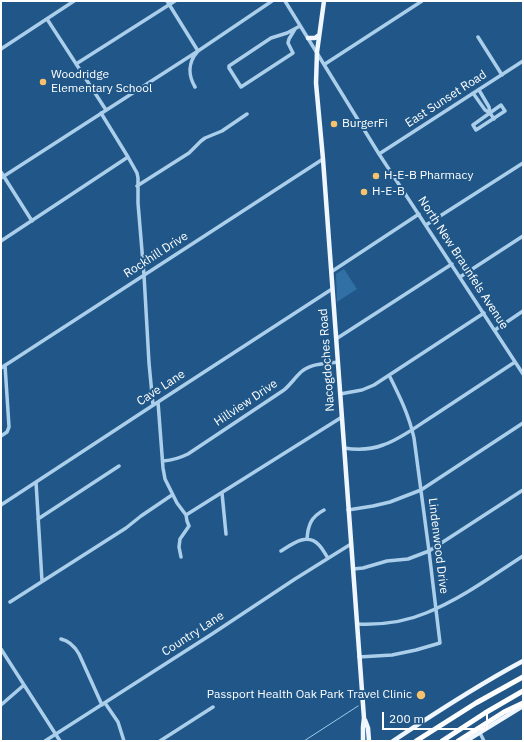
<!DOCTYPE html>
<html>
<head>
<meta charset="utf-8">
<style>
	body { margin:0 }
	#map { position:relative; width:524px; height:742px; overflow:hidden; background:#205788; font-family:"IBM Plex Sans",sans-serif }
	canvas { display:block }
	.frame { position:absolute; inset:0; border:2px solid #fff; pointer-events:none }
	.scale { position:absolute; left:382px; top:712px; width:106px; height:18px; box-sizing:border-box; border:2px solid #fff; border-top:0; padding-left:5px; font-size:12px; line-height:14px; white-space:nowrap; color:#fff; -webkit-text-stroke:3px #205788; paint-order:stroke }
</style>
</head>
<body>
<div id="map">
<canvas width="524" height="742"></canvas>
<div class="frame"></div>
<div class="scale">200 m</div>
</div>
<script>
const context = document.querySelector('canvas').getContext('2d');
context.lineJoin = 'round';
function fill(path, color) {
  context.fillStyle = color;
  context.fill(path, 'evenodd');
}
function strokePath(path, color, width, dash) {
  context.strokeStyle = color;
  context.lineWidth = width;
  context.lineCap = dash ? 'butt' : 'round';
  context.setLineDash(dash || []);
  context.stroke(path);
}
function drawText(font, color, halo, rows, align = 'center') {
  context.font = font + ' "IBM Plex Sans",sans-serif';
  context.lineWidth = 4;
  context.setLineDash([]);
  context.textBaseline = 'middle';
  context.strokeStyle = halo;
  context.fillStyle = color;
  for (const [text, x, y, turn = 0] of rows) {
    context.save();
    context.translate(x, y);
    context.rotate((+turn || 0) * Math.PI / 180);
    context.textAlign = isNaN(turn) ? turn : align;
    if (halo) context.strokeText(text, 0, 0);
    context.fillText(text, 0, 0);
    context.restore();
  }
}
fill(new Path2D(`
	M 344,269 L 357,289 L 337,302 L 336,274 Z`), '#3170a4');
strokePath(new Path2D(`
	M 304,741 L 358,706`), '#9fcaec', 1);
strokePath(new Path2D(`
	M 167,1 L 198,51 C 188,62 188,75 195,87
	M 285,1 L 379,154 L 523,374
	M 47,19 L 106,110
	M 295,29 L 289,39 L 288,43 L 293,53 L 241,87 L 229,68 L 229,66 L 271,38 L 287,33 L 300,26
	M 478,37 L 502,75
	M 1,49 L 74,1
	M 76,64 L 175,1
	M 325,64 L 422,1
	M 479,90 L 489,107 L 490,113
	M 473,93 L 485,110 L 490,113 L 494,119
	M 501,105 L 505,111 L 476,130 L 473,125 Z
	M 101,113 L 128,157 L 137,173 L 138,178 L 138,203 L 144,275 L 149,363 L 153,405
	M 379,154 L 523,61
	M 1,172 L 32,221
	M 1,178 L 198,51 L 272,1
	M 137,186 L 189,153 L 201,141 L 205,138 L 222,131 L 247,114
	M 426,225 L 523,163
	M 1,241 L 128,157
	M 331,272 L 419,214
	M 460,277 L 523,236
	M 495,330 L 523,311
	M 336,339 L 452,264
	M 1,368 L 323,159
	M 340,394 L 362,390 L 374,385 L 484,313
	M 158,402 L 163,468 L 165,479 L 177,503 L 186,515
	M 1,436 L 7,432 L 9,427 L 5,365
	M 344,448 C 357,450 370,450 383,445 C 401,439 417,426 433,416 C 460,398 488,380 515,362
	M 163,461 C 173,460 180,458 188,454 L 284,390 C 290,385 294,379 299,374 C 309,363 324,364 338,362
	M 36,482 L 42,581
	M 222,493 L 226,534
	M 1,505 L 158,402 L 332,289
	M 348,510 L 373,506 L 390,502 L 421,490 L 523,423
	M 186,515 L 342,417
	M 38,519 L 119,466
	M 307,539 C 308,525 311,517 324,510
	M 281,551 C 292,544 307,532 319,545 C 323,549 325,554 328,558
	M 181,557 L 179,547 L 180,539 L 189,526 L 187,521 L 186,515
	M 353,569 L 363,568 L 387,561 L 408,559 L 429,551 L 523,490
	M 10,602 L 126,528 L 141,516 L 172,495
	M 357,624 C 380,625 405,622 426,613 C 461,599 492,576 523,556
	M 61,639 C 70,641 75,647 79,654 L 102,705
	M 1,649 L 60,741
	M 359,657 L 392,655 L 416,650 L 440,643 L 429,551 L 414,438 C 409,415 399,395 389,375
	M 105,703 L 118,722 L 124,741
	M 1,705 L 24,685
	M 480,733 L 484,741
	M 45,741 L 212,634 L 295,579 L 351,544
	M 160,741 L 213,707`), '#abceea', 3.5);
strokePath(new Path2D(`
	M 324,1 L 317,52 L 316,83 L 323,159 L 364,718 L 363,727 L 363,741
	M 308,38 L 315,38 L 319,35
	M 365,720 L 368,728 L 369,741
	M 393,741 C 435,713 478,685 523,661
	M 466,741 L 523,706`), '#eff6fe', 4.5);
strokePath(new Path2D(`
	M 416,741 L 476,703 L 523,677
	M 442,741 L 485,713 L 523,691
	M 458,741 L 504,712 L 523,703`), '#fff', 5);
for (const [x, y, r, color] of [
	[43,82,4,"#f8c26c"],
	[334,124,4,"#f8c26c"],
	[376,176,4,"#f8c26c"],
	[364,192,4,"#f8c26c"],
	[421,695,5,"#f8c26c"]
]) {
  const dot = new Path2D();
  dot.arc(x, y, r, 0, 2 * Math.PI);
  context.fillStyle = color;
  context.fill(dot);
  strokePath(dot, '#205788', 1.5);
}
drawText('12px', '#fff', '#205788', [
	["Woodridge",51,75],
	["Elementary School",51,89],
	["BurgerFi",342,124],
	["H-E-B Pharmacy",384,176],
	["H-E-B",372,192],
	["Passport Health Oak Park Travel Clinic",412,695,"right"]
], 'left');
drawText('12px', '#fff', '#205788', [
	["East Sunset Road",446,99,-33],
	["Rockhill Drive",156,255,-33],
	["North New Braunfels Avenue",463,263,57],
	["Nacogdoches Road",327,360,-94],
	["Cave Lane",161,388,-33],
	["Hillview Drive",246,403,-34],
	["Lindenwood Drive",438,546,83],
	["Country Lane",193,634,-33]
]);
</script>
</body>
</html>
